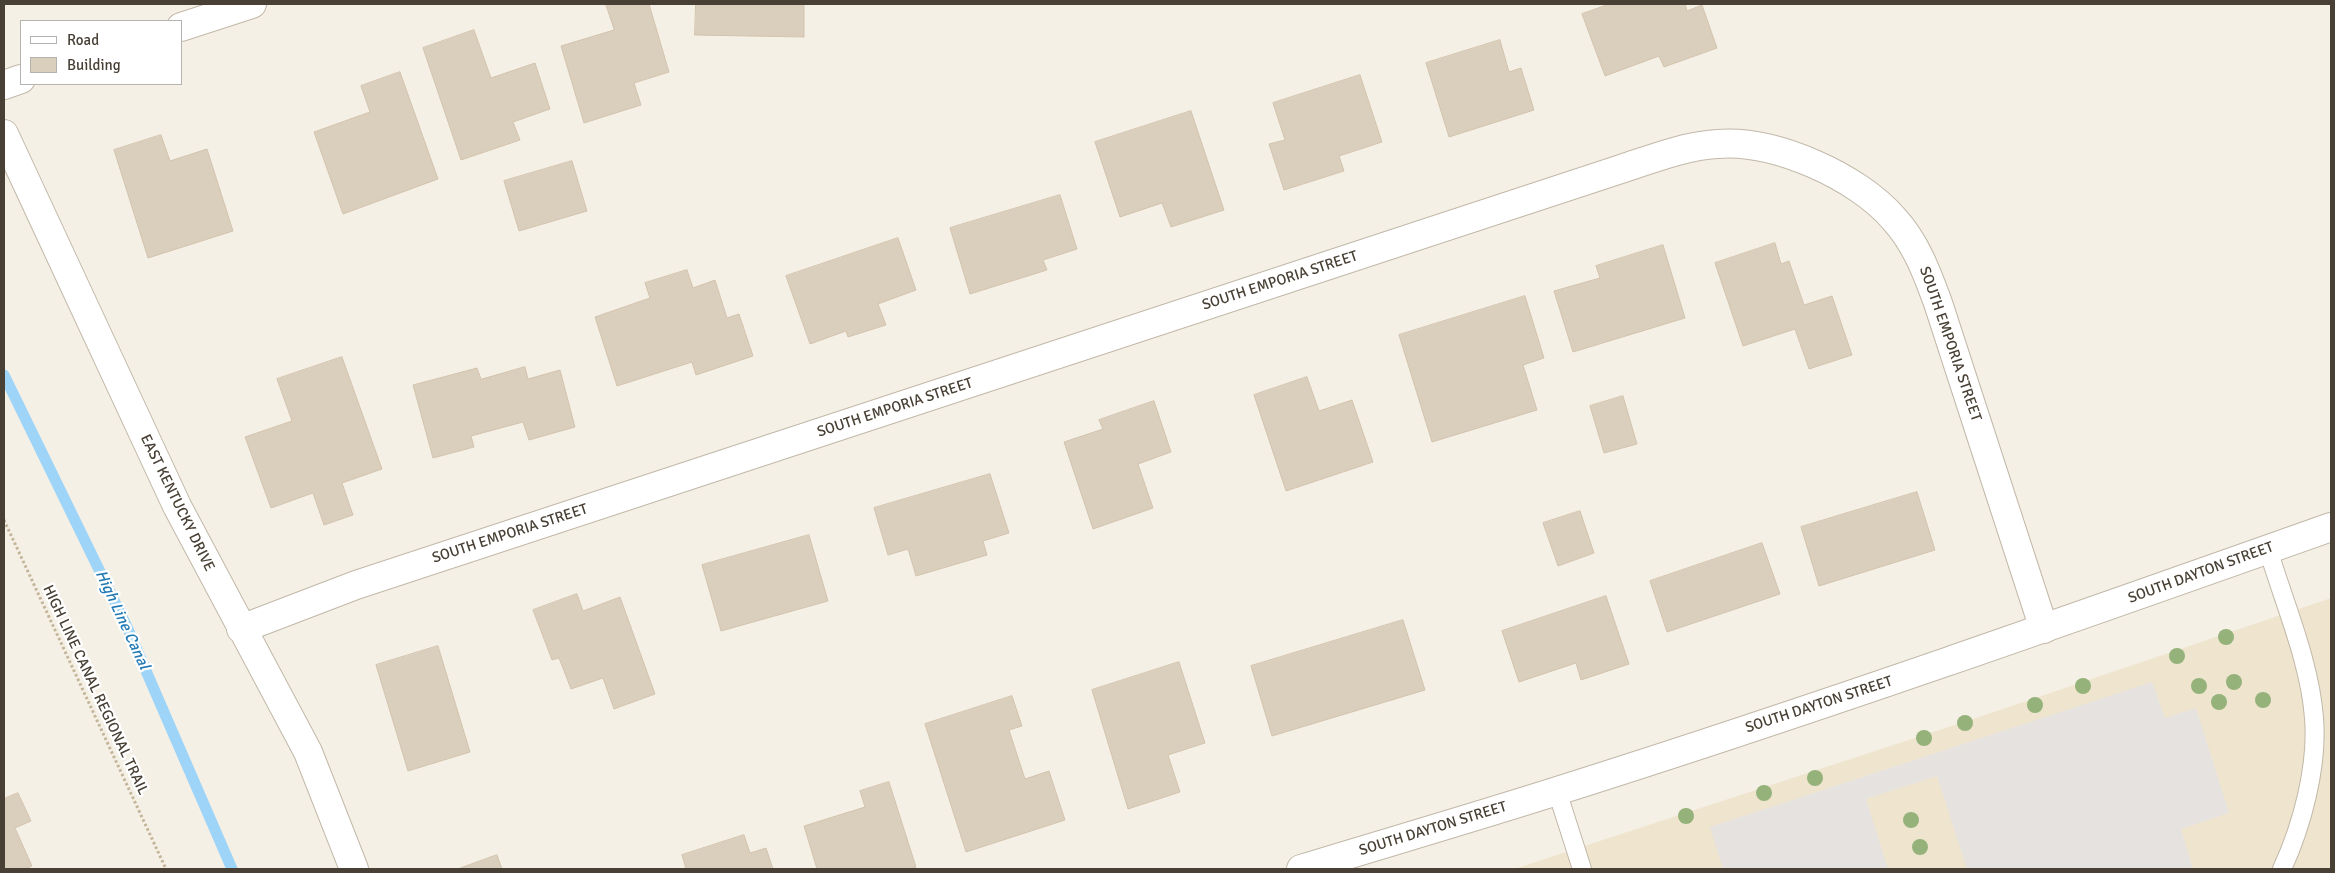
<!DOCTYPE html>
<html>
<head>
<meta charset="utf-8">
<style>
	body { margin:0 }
	#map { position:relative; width:2335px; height:873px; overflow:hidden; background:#f5f0e6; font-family:Signika,sans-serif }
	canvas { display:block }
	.frame { position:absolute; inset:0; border:5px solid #484035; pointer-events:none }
	.legend { position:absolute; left:20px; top:20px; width:162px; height:65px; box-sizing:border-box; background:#fff; border:1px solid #b6b3ae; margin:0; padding:6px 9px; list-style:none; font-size:15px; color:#484035 }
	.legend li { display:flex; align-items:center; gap:10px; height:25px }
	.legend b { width:25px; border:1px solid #b6b3ae }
</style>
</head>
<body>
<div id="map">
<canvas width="2335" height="873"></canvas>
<div class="frame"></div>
<ul class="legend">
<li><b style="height:6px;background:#fff"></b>Road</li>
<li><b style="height:14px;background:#dacebd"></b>Building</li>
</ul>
</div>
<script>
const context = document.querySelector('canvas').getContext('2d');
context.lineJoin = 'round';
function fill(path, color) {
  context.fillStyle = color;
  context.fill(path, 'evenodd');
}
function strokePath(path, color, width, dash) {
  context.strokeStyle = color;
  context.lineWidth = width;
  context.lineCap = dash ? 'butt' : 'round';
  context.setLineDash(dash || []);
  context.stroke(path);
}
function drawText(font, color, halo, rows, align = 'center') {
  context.font = font + ' Signika,sans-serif';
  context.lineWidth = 4.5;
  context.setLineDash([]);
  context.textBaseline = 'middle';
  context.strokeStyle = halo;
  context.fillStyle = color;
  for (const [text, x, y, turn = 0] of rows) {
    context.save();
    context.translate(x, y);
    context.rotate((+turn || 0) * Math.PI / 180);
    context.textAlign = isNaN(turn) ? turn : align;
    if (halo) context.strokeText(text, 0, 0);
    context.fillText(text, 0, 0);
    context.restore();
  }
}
fill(new Path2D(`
	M 2331,598 L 2331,869 L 1514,869 L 1982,716 Z`), '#efe5cf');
fill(new Path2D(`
	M 2152,682 L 2165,718 L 2196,708 L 2229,813 L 2181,829 L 2193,869 L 1967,869 L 1937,776 L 1866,799 L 1888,869 L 1723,869 L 1710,827 Z`), '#e5e2df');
strokePath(new Path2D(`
	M 4,375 L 127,627 L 232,869`), '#9dd4f7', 11);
const building = new Path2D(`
	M 606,4 L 649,4 L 669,72 L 634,83 L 641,105 L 584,123 L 561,46 L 614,30 Z
	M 696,4 L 804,4 L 804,37 L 695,35 Z
	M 1610,4 L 1685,4 L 1687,11 L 1702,5 L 1717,48 L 1664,67 L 1659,56 L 1605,76 L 1582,14 Z
	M 474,30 L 491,78 L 535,63 L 550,109 L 513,122 L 520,140 L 461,160 L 423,48 Z
	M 1500,40 L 1509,72 L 1521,68 L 1534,110 L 1449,137 L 1426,63 Z
	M 400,72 L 438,179 L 343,214 L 314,132 L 370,112 L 361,86 Z
	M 1360,75 L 1382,142 L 1339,156 L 1344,171 L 1284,190 L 1269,144 L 1285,140 L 1273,103 Z
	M 1191,111 L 1224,210 L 1171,227 L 1162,203 L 1120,217 L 1095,142 Z
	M 161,135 L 170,161 L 207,149 L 233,231 L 148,258 L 114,150 Z
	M 572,161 L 587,211 L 519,231 L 504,181 Z
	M 1060,195 L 1077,249 L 1043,260 L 1047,270 L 970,294 L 950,228 Z
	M 898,238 L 916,290 L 878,304 L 886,325 L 848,337 L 846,331 L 810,344 L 786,276 Z
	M 1775,243 L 1781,264 L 1789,261 L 1804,305 L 1832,296 L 1852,355 L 1809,369 L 1795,329 L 1743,346 L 1715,263 Z
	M 1663,245 L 1685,318 L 1573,352 L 1554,291 L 1600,278 L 1596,266 Z
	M 687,270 L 693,288 L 715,280 L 727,318 L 739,314 L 753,356 L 696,375 L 692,362 L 617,386 L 595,317 L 650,298 L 645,283 Z
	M 1525,296 L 1544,358 L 1523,365 L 1537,410 L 1432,442 L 1399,335 Z
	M 342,357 L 382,469 L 342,483 L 353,515 L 324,525 L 313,493 L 271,508 L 245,437 L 292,421 L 277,379 Z
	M 525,367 L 528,379 L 560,370 L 575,427 L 529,440 L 523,422 L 471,436 L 474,447 L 433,458 L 413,385 L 477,368 L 481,379 Z
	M 1307,377 L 1319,411 L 1352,400 L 1373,462 L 1286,491 L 1254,395 Z
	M 1623,396 L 1637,444 L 1604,453 L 1590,406 Z
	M 1154,401 L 1171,452 L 1138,464 L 1153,508 L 1093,529 L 1064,442 L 1103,429 L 1099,420 Z
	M 990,474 L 1009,533 L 983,541 L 987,555 L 916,576 L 908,549 L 888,555 L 874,508 Z
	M 1917,492 L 1935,550 L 1819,586 L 1801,527 Z
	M 1580,511 L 1594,553 L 1558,566 L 1543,523 Z
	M 809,535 L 828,601 L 721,631 L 702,565 Z
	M 1762,543 L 1780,594 L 1667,632 L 1650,581 Z
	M 577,594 L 583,611 L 620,597 L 655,694 L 614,709 L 603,678 L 571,689 L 559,658 L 552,660 L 533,610 Z
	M 1606,596 L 1629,664 L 1581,680 L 1576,663 L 1519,682 L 1502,631 Z
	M 1403,620 L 1425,690 L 1272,736 L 1251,666 Z
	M 438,646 L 470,752 L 408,771 L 376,665 Z
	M 1179,662 L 1205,743 L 1168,755 L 1180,792 L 1128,809 L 1092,690 Z
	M 1012,696 L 1022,726 L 1009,730 L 1025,779 L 1049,771 L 1065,820 L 966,852 L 925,724 Z
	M 889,782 L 916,867 L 908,869 L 817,869 L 804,826 L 865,807 L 860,791 Z
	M 18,793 L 31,821 L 15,828 L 32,866 L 25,869 L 4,869 L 4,799 Z
	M 744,835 L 750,853 L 766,848 L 773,869 L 686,869 L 682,855 Z
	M 497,855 L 502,869 L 458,869 Z`);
fill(building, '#dacebd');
strokePath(building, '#d3c3ad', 1);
const service = new Path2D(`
	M 2268,549 C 2284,603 2310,662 2314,718 C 2318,766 2302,826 2282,869
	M 1557,791 L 1582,869`);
const minor = new Path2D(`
	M 181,27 L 252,4
	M 4,85 L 21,79
	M 4,134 L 177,506 L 308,752 L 354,869
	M 241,629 L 356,585 L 1621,169 C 1652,159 1684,146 1717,144 C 1774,139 1857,176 1894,219 C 1916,243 1927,273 1938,303 L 2044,629`);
const tertiary = new Path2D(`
	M 1301,869 C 1386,843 1472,818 1557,791 C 1817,709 2074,618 2331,527`);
strokePath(service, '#c1b8a8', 20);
strokePath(minor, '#c1b8a8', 30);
strokePath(tertiary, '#c1b8a8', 30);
strokePath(new Path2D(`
	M 4,520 L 166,869`), '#c4b498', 3, [2.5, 2.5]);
strokePath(service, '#fff', 18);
strokePath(minor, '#fff', 28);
strokePath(tertiary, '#fff', 28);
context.fillStyle = '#95b27a';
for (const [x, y] of [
	[2226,637],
	[2177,656],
	[2234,682],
	[2083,686],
	[2199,686],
	[2263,700],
	[2219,702],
	[2035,705],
	[1965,723],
	[1924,738],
	[1815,778],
	[1764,793],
	[1686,816],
	[1911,820],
	[1920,847]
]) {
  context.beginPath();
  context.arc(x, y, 8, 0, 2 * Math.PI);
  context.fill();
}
drawText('15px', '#484035', '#fff', [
	["SOUTH EMPORIA STREET",1280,281,-18],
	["SOUTH EMPORIA STREET",1950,344,71],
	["SOUTH EMPORIA STREET",895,408,-18],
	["EAST KENTUCKY DRIVE",177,503,64],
	["SOUTH EMPORIA STREET",510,534,-18],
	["SOUTH DAYTON STREET",2201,573,-20],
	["HIGH LINE CANAL REGIONAL TRAIL",95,690,65],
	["SOUTH DAYTON STREET",1819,705,-18],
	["SOUTH DAYTON STREET",1433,829,-17]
]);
drawText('italic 16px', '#227ab5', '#fff', [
	["High Line Canal",122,620,65]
]);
</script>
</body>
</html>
